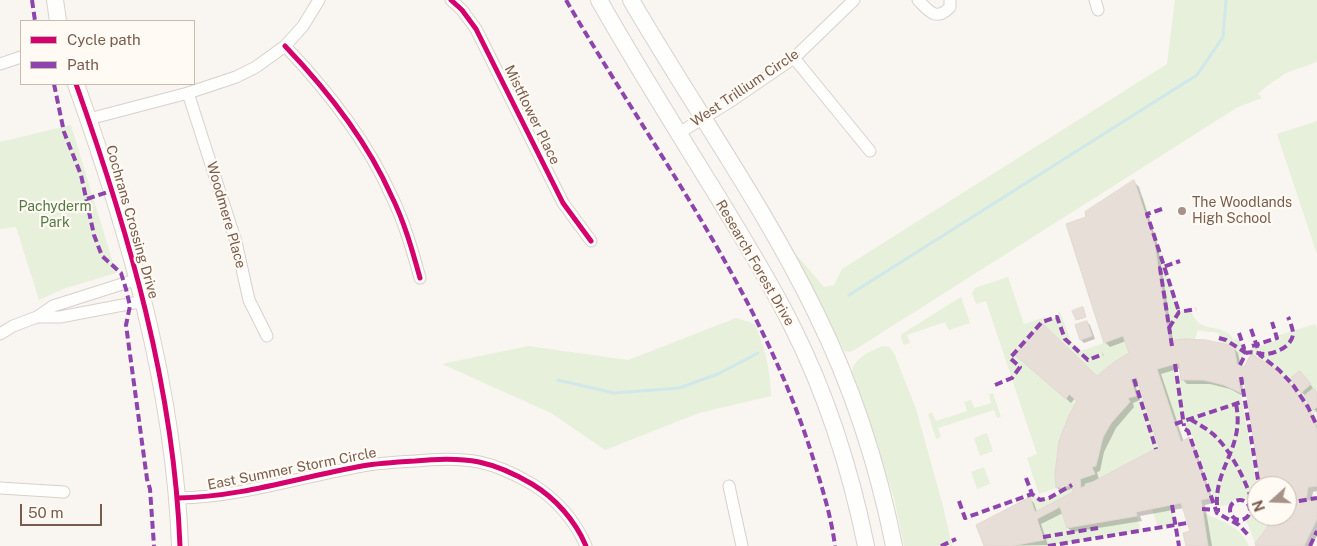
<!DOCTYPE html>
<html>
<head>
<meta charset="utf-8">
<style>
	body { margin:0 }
	#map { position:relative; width:1317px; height:546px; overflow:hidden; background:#f9f5f0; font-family:"Public Sans",sans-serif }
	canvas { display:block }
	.legend { position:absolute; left:20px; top:20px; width:175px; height:65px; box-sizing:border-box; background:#fffaf3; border:1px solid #cabbb1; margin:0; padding:6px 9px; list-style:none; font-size:15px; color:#7a5c4d }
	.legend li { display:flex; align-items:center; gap:10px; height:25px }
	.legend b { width:25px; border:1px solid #cabbb1 }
	.north { position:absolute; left:1247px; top:476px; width:50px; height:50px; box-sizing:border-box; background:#fffaf3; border:1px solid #cabbb1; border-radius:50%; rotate:250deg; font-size:14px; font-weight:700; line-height:20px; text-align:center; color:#7a5c4d }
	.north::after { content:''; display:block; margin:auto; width:18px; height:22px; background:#a69286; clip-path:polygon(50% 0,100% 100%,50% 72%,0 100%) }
	.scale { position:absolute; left:20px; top:504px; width:82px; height:22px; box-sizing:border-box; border:2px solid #7a5c4d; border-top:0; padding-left:6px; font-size:15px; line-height:18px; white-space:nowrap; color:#7a5c4d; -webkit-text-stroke:4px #fffaf3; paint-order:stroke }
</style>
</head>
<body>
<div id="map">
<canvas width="1317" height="546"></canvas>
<ul class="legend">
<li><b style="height:6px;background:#d6006c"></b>Cycle path</li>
<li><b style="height:6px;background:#8e44ad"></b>Path</li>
</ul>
<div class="north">N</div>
<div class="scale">50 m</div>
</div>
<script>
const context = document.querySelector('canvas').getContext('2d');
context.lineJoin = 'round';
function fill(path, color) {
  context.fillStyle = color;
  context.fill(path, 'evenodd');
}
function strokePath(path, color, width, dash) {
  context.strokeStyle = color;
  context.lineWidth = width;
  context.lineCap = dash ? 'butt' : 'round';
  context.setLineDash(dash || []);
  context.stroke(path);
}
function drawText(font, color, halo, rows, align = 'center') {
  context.font = font + ' "Public Sans",sans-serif';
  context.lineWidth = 4.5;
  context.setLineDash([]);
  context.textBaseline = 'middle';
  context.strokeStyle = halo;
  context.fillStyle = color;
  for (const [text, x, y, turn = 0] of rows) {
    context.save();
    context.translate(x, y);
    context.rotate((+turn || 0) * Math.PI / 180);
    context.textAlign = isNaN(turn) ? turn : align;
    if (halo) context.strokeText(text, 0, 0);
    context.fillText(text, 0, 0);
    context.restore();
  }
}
fill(new Path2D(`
	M 1175,0 L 1317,0 L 1317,62 L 1286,73 L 1267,86 L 1258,94 L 1262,98 L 1238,107 L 856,349 L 850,352 L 844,351 L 795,253 L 824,287 L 834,285 L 842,269 L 1167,64 Z
	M 1317,121 L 1317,254 L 1277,134 Z
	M 71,125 L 116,273 L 63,289 L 39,300 L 16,227 L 0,229 L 0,142 Z
	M 1143,197 L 1179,311 L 1191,310 C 1198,337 1223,320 1234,340 L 1239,338 L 1242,347 L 1244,347 L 1247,351 L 1240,365 L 1237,364 L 1234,346 L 1218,342 L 1219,333 L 1198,330 L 1195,339 L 1171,340 L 1160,268 L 1158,268 L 1141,201 L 1140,198 Z
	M 1008,277 L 1024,324 L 1045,317 L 1046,320 L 1058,316 L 1058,313 L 1060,312 L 1072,343 L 1081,351 L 1123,336 L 1129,353 L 1114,362 L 1097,376 L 1042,323 L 1016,355 L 1066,398 L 1069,394 L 1077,401 C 1060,427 1054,457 1056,488 L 1039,494 L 1027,458 L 1037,454 L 986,301 L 976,304 L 972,293 L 975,288 Z
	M 961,297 L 970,323 L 949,330 L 945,322 L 907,335 L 910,343 L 904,345 L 901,338 L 902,334 Z
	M 736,318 L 755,324 C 766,352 770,367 771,396 L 699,413 L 605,450 L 551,413 L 442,364 L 528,346 L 628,360 Z
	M 1315,324 L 1317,329 L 1317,393 L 1314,389 L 1304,396 L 1312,410 L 1317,407 L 1317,411 L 1313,413 L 1317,422 L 1317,429 C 1304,396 1282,371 1251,354 L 1250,349 L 1277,340 L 1276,336 Z
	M 883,346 L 889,347 L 894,353 L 916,409 L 943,506 L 952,546 L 904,546 L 894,498 L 885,470 L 852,372 C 853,359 872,350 883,346 Z
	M 1175,364 L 1177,380 C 1201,378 1220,383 1241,393 L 1257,487 L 1257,500 L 1250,502 C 1242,496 1235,496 1229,505 L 1216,506 L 1192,435 L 1190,435 L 1188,428 L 1185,429 L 1183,422 L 1175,424 L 1157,369 Z
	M 1137,378 L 1159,447 L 1081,488 L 1080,479 L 1095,474 L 1092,467 L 1096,466 C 1102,435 1109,425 1130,402 L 1128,398 L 1136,396 L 1131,380 Z
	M 993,393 L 1001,417 L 997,418 L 994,410 L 938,428 L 941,437 L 936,439 L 928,414 L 932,412 L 936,421 L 967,411 L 964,402 L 971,400 L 974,408 L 991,403 L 989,394 Z
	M 987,433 L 993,451 L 980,456 L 974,438 Z
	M 984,467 L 990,484 L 977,489 L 971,472 Z
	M 1072,485 L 1073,492 L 1035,512 L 1030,497 L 1034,496 C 1046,505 1061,492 1072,485 Z
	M 1172,505 L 1176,525 L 1158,528 L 1152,509 Z
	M 1060,507 L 1067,528 L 1137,516 L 1141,531 L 1048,546 L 1011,546 L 1044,540 L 1037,519 Z
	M 1203,513 C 1221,520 1241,527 1249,546 L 1208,546 Z
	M 1257,513 L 1257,516 L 1274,516 L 1263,533 L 1255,543 L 1246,520 L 1252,514 Z`), '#e7f0db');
fill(new Path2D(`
	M 1134,182 L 1139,187 L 1158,246 L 1174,347 L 1233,347 L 1238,353 L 1241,367 L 1278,373 L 1302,399 L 1312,415 L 1317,426 L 1317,491 L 1313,492 L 1311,502 L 1317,501 L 1317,536 L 1311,546 L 1257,546 L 1275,516 L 1287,516 L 1287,506 L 1296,504 L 1295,495 L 1287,496 L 1287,486 L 1262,486 L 1246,382 L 1242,383 L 1245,397 L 1230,389 L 1210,384 L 1187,384 L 1182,379 L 1181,368 L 1161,374 L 1184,442 L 1189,439 L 1193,443 L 1214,503 L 1205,505 L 1212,546 L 1187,546 L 1191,532 L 1184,508 L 1140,516 L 1142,521 L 1073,532 L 1068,528 L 1063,513 L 1041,524 L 1048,545 L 985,546 L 1029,498 L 1034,503 L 1037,512 L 1074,493 L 1074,488 L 1062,492 L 1057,488 L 1078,401 L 1075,398 L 1071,403 L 1022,360 L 1097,377 L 1131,354 L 1126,341 L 1110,347 L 1105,342 L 1088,218 ZM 1140,383 L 1160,448 L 1099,480 L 1097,472 L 1100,471 L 1104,452 L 1116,428 L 1134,407 L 1133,403 L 1140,400 L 1135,385 ZM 1094,481 L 1094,482 L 1085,487 L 1085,484 ZM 1078,482 L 1060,488 L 1060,485 Z
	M 1087,322 L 1090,325 L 1095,339 L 1084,343 L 1081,340 Z
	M 1303,376 L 1313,388 L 1307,393 L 1308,395 L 1317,394 L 1317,413 L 1302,392 Z`), '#0003');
strokePath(new Path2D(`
	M 849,295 L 1197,75 L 1223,37 L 1226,0
	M 558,380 L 614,393 L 679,388 L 718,374 L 758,353`), '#d0e8ea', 3);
const building = new Path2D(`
	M 1134,180 L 1154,240 L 1170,346 L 1175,345 L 1174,340 L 1186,339 L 1206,340 L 1229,345 L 1234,346 L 1237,364 L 1244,367 L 1251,354 L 1271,366 L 1290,384 L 1303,401 L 1313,418 L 1317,430 L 1317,486 L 1308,487 L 1306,501 L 1317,500 L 1317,519 L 1304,546 L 1256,546 L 1255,543 L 1263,533 L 1274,516 L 1287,516 L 1287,505 L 1295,503 L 1293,490 L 1287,491 L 1287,486 L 1261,486 L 1244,377 L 1238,378 L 1241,393 L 1224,385 L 1204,380 L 1181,380 L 1179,363 L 1157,369 L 1181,442 L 1189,437 L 1210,498 L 1201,500 L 1208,546 L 1186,546 L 1183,533 L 1190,531 L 1181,503 L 1136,512 L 1137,516 L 1067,528 L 1060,507 L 1037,519 L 1044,540 L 1011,546 L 984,546 L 976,525 L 1030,497 L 1035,512 L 1073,492 L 1072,483 L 1056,488 L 1055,473 L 1059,441 L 1069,415 L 1077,401 L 1069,394 L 1066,399 L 1015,355 L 1042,323 L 1097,376 L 1114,362 L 1129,353 L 1123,336 L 1104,343 L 1066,224 L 1086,217 L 1085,212 ZM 1137,378 L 1159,447 L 1081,488 L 1080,479 L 1095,474 L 1092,467 L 1096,466 L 1103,437 L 1111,423 L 1130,402 L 1128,398 L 1136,396 L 1131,380 Z
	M 1083,307 L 1086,317 L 1076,320 L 1072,311 Z
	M 1087,321 L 1092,336 L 1080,340 L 1075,325 Z
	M 1300,371 L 1311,384 L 1301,393 L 1290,379 Z
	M 1314,389 L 1317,393 L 1317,407 L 1313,410 L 1304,396 Z`);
fill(building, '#e6ded7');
strokePath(building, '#e2d8d2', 1);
const street = new Path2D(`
	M 451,0 L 462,10 L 476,29 L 563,203 L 591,241
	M 918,0 C 929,11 936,22 950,7 L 950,0
	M 1095,0 L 1098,10
	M 285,46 C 327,90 366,139 391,195 C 404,221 412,249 420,278
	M 794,58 L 870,151
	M 0,64 L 21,57
	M 188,93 L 236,242 L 249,300 L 267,336
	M 89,119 L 188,93 L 236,77 L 256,67 L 285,46 L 303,26 L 319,0
	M 679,133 L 731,101 L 794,58 L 854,0
	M 37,317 L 60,317 L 144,301
	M 0,334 L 13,326 L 37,317 L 53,306 L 138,279
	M 729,486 L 742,546
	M 0,488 L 64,492
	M 178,498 C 241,497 300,477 362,466 C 379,463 397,462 415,461 C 436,459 458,458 479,462 C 498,466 515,474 532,484 C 555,498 575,520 586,546`);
const secondary = new Path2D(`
	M 55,0 L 58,21
	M 599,0 C 637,67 678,132 718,197 C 744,240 771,283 793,328 C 827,396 851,472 866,546
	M 631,0 C 692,105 763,204 816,313 C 852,386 878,466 894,546
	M 76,84 C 129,233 174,387 180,546`);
strokePath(street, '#d7d1cb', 13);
strokePath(secondary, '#d9d2cb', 18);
strokePath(street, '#fefefd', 11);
strokePath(secondary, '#fefefd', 16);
strokePath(new Path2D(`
	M 32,0 L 35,21
	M 566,0 C 653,150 761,291 813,458 C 822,488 831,515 835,546
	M 54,84 L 64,132 L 81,175 L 94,235 L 102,256 L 121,273 L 126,289 L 130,306 L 126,325 L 147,479 L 150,489 L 154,546
	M 87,199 L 111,191
	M 1162,209 L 1147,214 L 1179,312
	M 1169,328 L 1179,312 L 1196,309
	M 1251,329 L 1260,355 L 1279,370 L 1293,385 L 1308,407 L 1317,426
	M 1239,333 L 1244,348 L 1243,351
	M 1219,338 L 1226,340 L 1246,353
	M 1172,346 L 1160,268 L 1180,261
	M 1252,346 L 1277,338 L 1272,322
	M 1175,364 L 1184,426
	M 1240,365 L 1246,353 C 1253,351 1259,354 1267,354 C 1277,353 1294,345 1293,332 C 1292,327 1290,321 1288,317
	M 1241,377 L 1259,486
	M 1134,379 L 1156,449
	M 995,385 L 1012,378 L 1020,367 L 1010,358 L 1042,322 L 1057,317 L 1065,339 L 1088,360 L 1103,354
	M 1190,419 C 1198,424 1206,428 1213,434 C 1231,450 1248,484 1254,508
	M 1175,424 L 1241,402
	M 1185,429 L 1188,431 L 1217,513 L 1239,525 L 1249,536
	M 1026,478 L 1032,494 L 1040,500 L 1049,498 L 1072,485
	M1230 510a10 10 0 1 1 20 0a10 10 0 1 1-20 0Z
	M 959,501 L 965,518 L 1032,494
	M 1287,503 L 1317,498
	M 1172,505 L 1179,546
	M 1217,505 C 1215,466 1245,447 1236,404
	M 1202,509 L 1220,510
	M 1043,537 L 1098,528
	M 941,546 L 956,539
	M 1048,546 L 1187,523
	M 1310,546 L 1317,531`), '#8e44ad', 4, [8, 4]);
strokePath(new Path2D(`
	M 451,0 L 462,10 L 476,29 L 563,203 L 591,241
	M 285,46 C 327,90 366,139 391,195 C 404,221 412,249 420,278
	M 76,84 C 129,233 174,387 180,546
	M 178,498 C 241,497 300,477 362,466 C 379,463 397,462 415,461 C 436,459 458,458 479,462 C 498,466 515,474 532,484 C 555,498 575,520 586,546`), '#d6006c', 5);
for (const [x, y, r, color] of [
	[1182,211,5,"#a69286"]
]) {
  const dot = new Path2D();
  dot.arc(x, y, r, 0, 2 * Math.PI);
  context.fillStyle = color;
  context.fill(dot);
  strokePath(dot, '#fffaf3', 2);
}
drawText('14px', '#7a5c4d', '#fffaf3', [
	["West Trillium Circle",745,88,-34],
	["Mistflower Place",532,115,64],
	["Woodmere Place",226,215,74],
	["Cochrans Crossing Drive",132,222,74],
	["Research Forest Drive",755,263,60],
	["East Summer Storm Circle",292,469,-11]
]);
drawText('14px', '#7a5c4d', '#fffaf3', [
	["The Woodlands",1192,203],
	["High School",1192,219]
], 'left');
drawText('14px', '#537a41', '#fffaf3', [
	["Pachyderm",55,207],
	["Park",55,223]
]);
</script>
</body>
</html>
